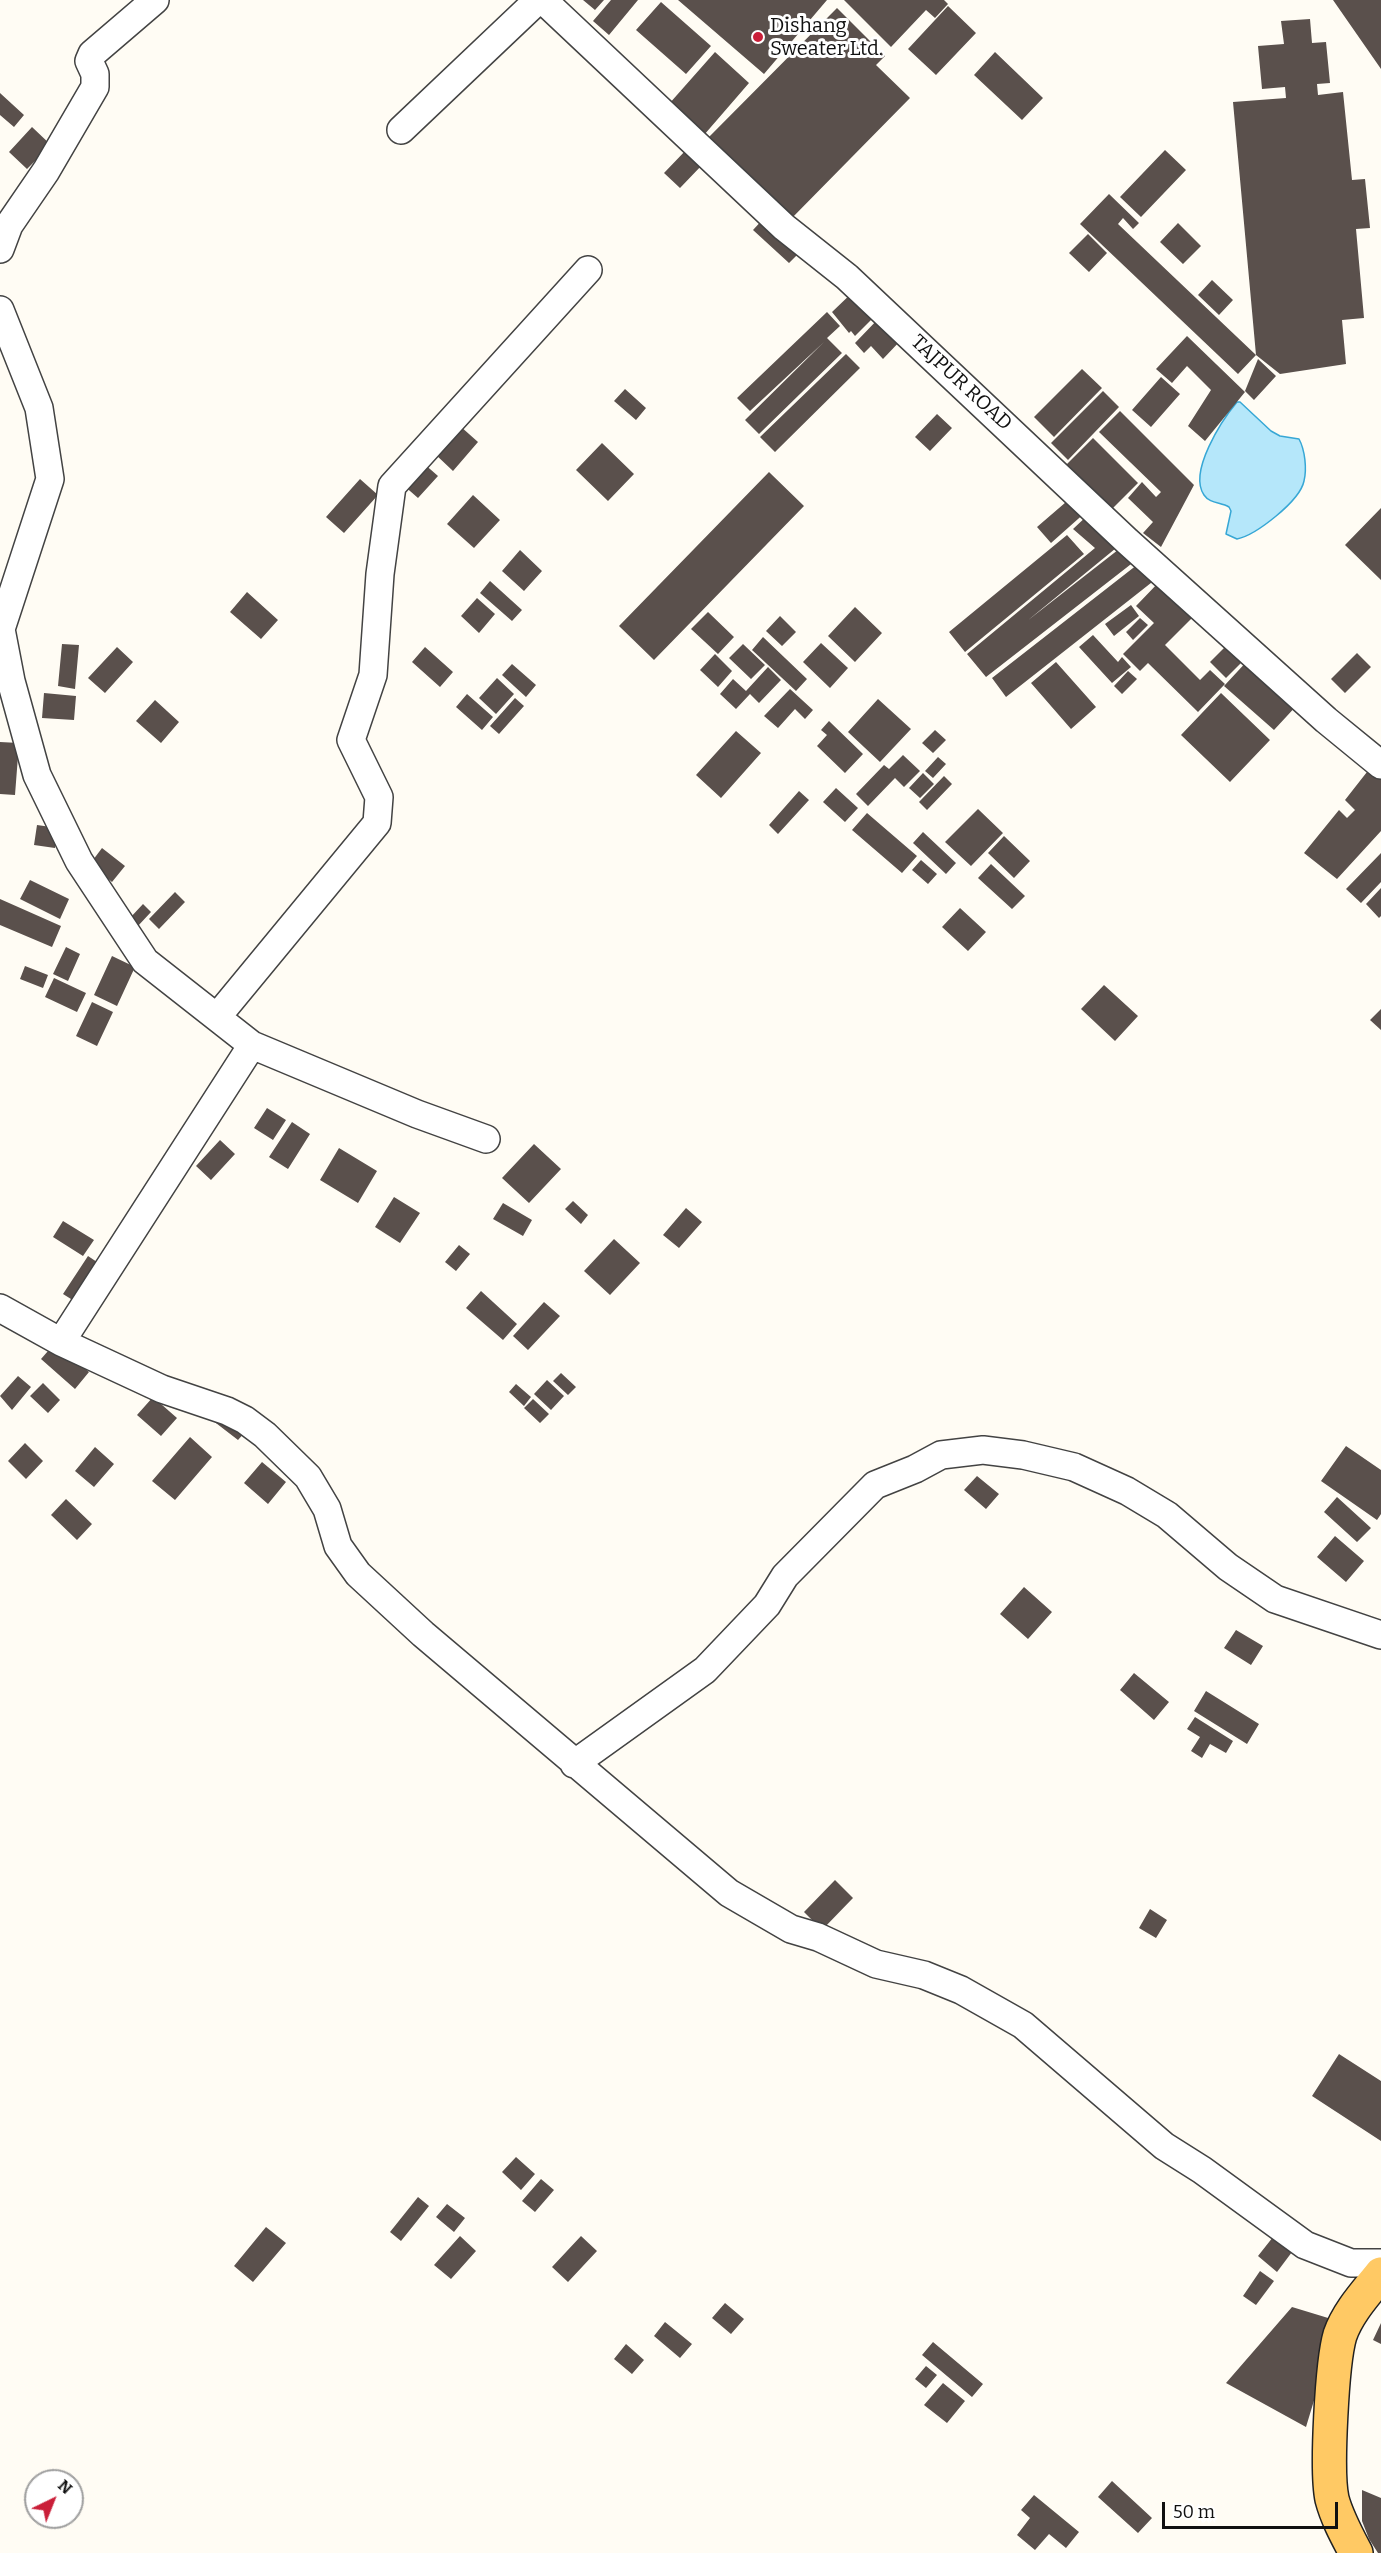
<!DOCTYPE html>
<html>
<head>
<meta charset="utf-8">
<style>
	body { margin:0 }
	#map { position:relative; width:1381px; height:2553px; overflow:hidden; background:#fffcf4; font-family:Bitter,serif }
	canvas { display:block }
	.north { position:absolute; left:24px; top:2469px; width:60px; height:60px; box-sizing:border-box; background:#fff; border:2px solid #9f9f9f; border-radius:50%; rotate:43deg; font-size:16px; font-weight:700; line-height:24px; text-align:center; color:#101010 }
	.north::after { content:''; display:block; margin:auto; width:21px; height:27px; background:#ca1f39; clip-path:polygon(50% 0,100% 100%,50% 72%,0 100%) }
	.scale { position:absolute; left:1162px; top:2502px; width:176px; height:27px; box-sizing:border-box; border:3px solid #101010; border-top:0; padding-left:8px; font-size:18px; line-height:21px; white-space:nowrap; color:#101010; -webkit-text-stroke:4px #fff; paint-order:stroke }
</style>
</head>
<body>
<div id="map">
<canvas width="1381" height="2553"></canvas>
<div class="north">N</div>
<div class="scale">50 m</div>
</div>
<script>
const context = document.querySelector('canvas').getContext('2d');
context.lineJoin = 'round';
function fill(path, color) {
  context.fillStyle = color;
  context.fill(path, 'evenodd');
}
function strokePath(path, color, width, dash) {
  context.strokeStyle = color;
  context.lineWidth = width;
  context.lineCap = dash ? 'butt' : 'round';
  context.setLineDash(dash || []);
  context.stroke(path);
}
function drawText(font, color, halo, rows, align = 'center') {
  context.font = font + ' Bitter,serif';
  context.lineWidth = 6;
  context.setLineDash([]);
  context.textBaseline = 'middle';
  context.strokeStyle = halo;
  context.fillStyle = color;
  for (const [text, x, y, turn = 0] of rows) {
    context.save();
    context.translate(x, y);
    context.rotate((+turn || 0) * Math.PI / 180);
    context.textAlign = isNaN(turn) ? turn : align;
    if (halo) context.strokeText(text, 0, 0);
    context.fillText(text, 0, 0);
    context.restore();
  }
}
const water = new Path2D(`
	M 1237,402 L 1240,402 L 1271,431 L 1280,436 L 1299,439 C 1305,450 1307,469 1304,481 C 1300,501 1256,535 1237,539 L 1226,534 L 1231,511 L 1229,507 C 1221,502 1210,504 1204,495 C 1188,472 1222,420 1237,402 Z`);
fill(water, '#b5e7fa');
strokePath(water, '#37a7d5', 1.5);
fill(new Path2D(`
	M 583,0 L 604,0 L 595,10 Z
	M 611,0 L 638,0 L 609,35 L 593,21 Z
	M 678,0 L 827,0 L 764,74 Z
	M 844,0 L 944,0 L 948,4 L 935,18 L 926,10 L 891,47 Z
	M 1333,0 L 1381,0 L 1381,69 Z
	M 661,2 L 711,46 L 686,74 L 636,30 Z
	M 948,6 L 976,33 L 936,75 L 908,49 Z
	M 837,8 L 885,56 L 876,65 L 910,98 L 789,221 L 706,140 Z
	M 1310,19 L 1312,43 L 1326,42 L 1330,83 L 1317,84 L 1318,95 L 1343,92 L 1352,180 L 1365,179 L 1370,228 L 1356,229 L 1364,318 L 1342,320 L 1346,364 L 1280,374 L 1256,355 L 1233,102 L 1286,98 L 1285,87 L 1262,89 L 1258,46 L 1284,44 L 1281,21 Z
	M 715,52 L 749,83 L 704,135 L 669,104 Z
	M 995,52 L 1043,98 L 1022,120 L 974,75 Z
	M 0,93 L 24,115 L 14,127 L 0,115 Z
	M 32,127 L 51,145 L 27,169 L 9,152 Z
	M 687,149 L 703,164 L 680,188 L 664,173 Z
	M 1165,150 L 1186,170 L 1141,217 L 1120,197 Z
	M 1109,194 L 1139,223 L 1133,229 L 1123,218 L 1118,224 L 1256,355 L 1238,374 L 1080,224 Z
	M 765,217 L 801,251 L 789,263 L 753,230 Z
	M 1178,223 L 1201,246 L 1183,264 L 1160,242 Z
	M 1088,234 L 1107,253 L 1089,272 L 1069,253 Z
	M 1212,280 L 1233,300 L 1219,315 L 1198,295 Z
	M 856,289 L 879,312 L 855,336 L 851,331 L 849,333 L 832,312 Z
	M 827,312 L 840,326 L 827,338 L 842,353 L 759,434 L 745,420 L 824,342 L 750,411 L 737,398 Z
	M 880,317 L 902,339 L 883,359 L 871,346 L 864,353 L 855,343 Z
	M 1187,336 L 1245,392 L 1205,441 L 1188,426 L 1211,390 L 1187,366 L 1172,383 L 1156,369 Z
	M 846,354 L 860,368 L 775,452 L 760,437 Z
	M 1258,359 L 1276,376 L 1254,400 L 1245,391 Z
	M 1082,369 L 1102,388 L 1054,437 L 1034,417 Z
	M 1161,377 L 1180,394 L 1151,427 L 1132,410 Z
	M 625,389 L 646,408 L 636,420 L 614,401 Z
	M 1103,391 L 1119,407 L 1068,460 L 1051,443 Z
	M 1120,411 L 1194,485 L 1161,547 L 1143,533 L 1153,522 L 1128,498 L 1142,482 L 1156,497 L 1161,492 L 1099,432 Z
	M 937,414 L 952,428 L 930,451 L 915,437 Z
	M 460,426 L 478,442 L 453,471 L 435,454 Z
	M 1093,438 L 1138,483 L 1109,512 L 1063,468 Z
	M 602,443 L 634,474 L 608,501 L 576,470 Z
	M 422,462 L 438,476 L 418,498 L 402,484 Z
	M 769,472 L 804,506 L 654,660 L 619,626 Z
	M 360,479 L 378,495 L 344,533 L 326,517 Z
	M 473,495 L 500,520 L 474,548 L 447,524 Z
	M 1073,496 L 1087,511 L 1051,543 L 1037,527 Z
	M 1381,508 L 1381,580 L 1345,545 Z
	M 1089,514 L 1121,544 L 1027,621 L 1123,546 L 1135,561 L 986,677 L 967,654 L 1095,548 L 1073,529 Z
	M 1067,535 L 1084,554 L 965,652 L 949,632 Z
	M 520,550 L 542,571 L 524,591 L 502,571 Z
	M 1142,561 L 1156,579 L 1006,697 L 992,678 Z
	M 490,581 L 522,610 L 512,621 L 480,593 Z
	M 1160,581 L 1194,616 L 1165,645 L 1200,680 L 1210,670 L 1225,684 L 1198,712 L 1148,663 L 1140,671 L 1123,654 L 1154,623 L 1136,606 Z
	M 247,592 L 278,620 L 261,639 L 230,612 Z
	M 477,598 L 495,614 L 479,633 L 461,616 Z
	M 1131,605 L 1139,616 L 1114,636 L 1105,624 Z
	M 855,607 L 882,633 L 855,662 L 828,636 Z
	M 708,612 L 734,637 L 718,654 L 691,629 Z
	M 780,616 L 796,632 L 782,646 L 766,631 Z
	M 1140,618 L 1148,625 L 1133,640 L 1126,632 Z
	M 1093,635 L 1118,662 L 1122,657 L 1131,667 L 1112,683 L 1079,647 Z
	M 763,637 L 807,679 L 796,691 L 752,650 Z
	M 1231,641 L 1247,657 L 1226,678 L 1210,662 Z
	M 821,643 L 848,668 L 830,688 L 803,662 Z
	M 62,644 L 79,645 L 75,689 L 58,686 Z
	M 743,644 L 765,665 L 751,679 L 729,658 Z
	M 117,647 L 133,662 L 105,693 L 88,678 Z
	M 425,647 L 453,672 L 440,687 L 412,662 Z
	M 1357,653 L 1371,667 L 1345,693 L 1331,679 Z
	M 715,654 L 732,671 L 718,687 L 700,670 Z
	M 1250,658 L 1299,703 L 1274,730 L 1224,686 Z
	M 1056,662 L 1096,707 L 1071,729 L 1031,683 Z
	M 512,664 L 536,685 L 526,697 L 502,675 Z
	M 768,667 L 781,680 L 759,703 L 750,694 L 736,709 L 720,694 L 733,679 L 746,691 Z
	M 1128,671 L 1137,679 L 1122,694 L 1114,686 Z
	M 497,678 L 514,694 L 496,714 L 479,698 Z
	M 790,689 L 813,710 L 805,719 L 795,709 L 778,728 L 764,716 Z
	M 44,693 L 76,696 L 74,720 L 42,718 Z
	M 1221,693 L 1270,740 L 1230,782 L 1181,735 Z
	M 467,694 L 493,717 L 482,730 L 456,707 Z
	M 515,698 L 524,706 L 499,734 L 490,726 Z
	M 878,699 L 911,729 L 880,762 L 848,732 Z
	M 155,700 L 179,722 L 161,743 L 136,721 Z
	M 829,721 L 863,754 L 845,773 L 817,746 L 827,735 L 821,730 Z
	M 935,730 L 946,740 L 933,753 L 922,743 Z
	M 736,731 L 761,753 L 721,798 L 696,775 Z
	M 0,742 L 19,743 L 15,795 L 0,794 Z
	M 903,755 L 920,771 L 904,787 L 895,778 L 868,806 L 856,794 L 884,765 L 889,769 Z
	M 938,757 L 946,764 L 933,778 L 925,771 Z
	M 1374,763 L 1381,769 L 1381,831 L 1337,879 L 1304,853 L 1339,810 L 1347,818 L 1355,810 L 1345,800 Z
	M 923,773 L 934,784 L 920,798 L 909,788 Z
	M 944,776 L 952,784 L 927,810 L 919,802 Z
	M 836,788 L 858,808 L 845,822 L 823,802 Z
	M 799,791 L 809,800 L 778,834 L 769,825 Z
	M 978,809 L 1003,833 L 971,866 L 945,842 Z
	M 867,813 L 917,856 L 902,873 L 852,830 Z
	M 37,825 L 58,828 L 55,848 L 34,845 Z
	M 923,832 L 956,863 L 946,874 L 913,843 Z
	M 1004,836 L 1030,861 L 1014,878 L 988,853 Z
	M 102,848 L 125,866 L 112,882 L 90,864 Z
	M 1381,853 L 1381,882 L 1361,903 L 1346,889 Z
	M 921,860 L 937,874 L 928,884 L 912,870 Z
	M 991,864 L 1025,896 L 1012,909 L 978,878 Z
	M 30,880 L 69,899 L 60,919 L 20,899 Z
	M 1381,888 L 1381,916 L 1379,918 L 1366,904 Z
	M 175,892 L 185,902 L 159,929 L 149,919 Z
	M 0,899 L 61,926 L 52,947 L 0,925 Z
	M 143,904 L 151,912 L 137,927 L 129,919 Z
	M 960,908 L 986,932 L 968,951 L 942,927 Z
	M 66,947 L 80,954 L 68,981 L 53,974 Z
	M 112,956 L 135,967 L 117,1006 L 94,995 Z
	M 25,966 L 48,975 L 43,988 L 20,979 Z
	M 54,978 L 86,993 L 77,1012 L 45,997 Z
	M 1104,985 L 1138,1016 L 1115,1041 L 1081,1009 Z
	M 92,1002 L 113,1012 L 97,1046 L 76,1036 Z
	M 1381,1009 L 1381,1030 L 1370,1020 Z
	M 267,1108 L 286,1120 L 273,1140 L 254,1128 Z
	M 292,1122 L 310,1134 L 288,1169 L 269,1157 Z
	M 220,1140 L 235,1154 L 211,1180 L 196,1166 Z
	M 534,1144 L 561,1169 L 529,1203 L 502,1178 Z
	M 339,1148 L 377,1171 L 358,1203 L 320,1180 Z
	M 394,1197 L 420,1213 L 400,1243 L 375,1227 Z
	M 573,1201 L 588,1215 L 581,1224 L 565,1209 Z
	M 503,1203 L 532,1220 L 523,1236 L 493,1219 Z
	M 686,1208 L 702,1222 L 679,1248 L 663,1235 Z
	M 63,1221 L 94,1240 L 83,1256 L 53,1237 Z
	M 614,1239 L 640,1263 L 610,1295 L 584,1271 Z
	M 459,1245 L 470,1254 L 456,1271 L 445,1262 Z
	M 88,1256 L 103,1266 L 79,1304 L 63,1294 Z
	M 481,1291 L 517,1324 L 503,1340 L 466,1308 Z
	M 544,1302 L 560,1316 L 528,1350 L 513,1336 Z
	M 55,1343 L 89,1372 L 75,1389 L 41,1359 Z
	M 561,1373 L 576,1387 L 568,1395 L 553,1381 Z
	M 18,1376 L 31,1387 L 12,1410 L 0,1396 Z
	M 547,1380 L 564,1396 L 551,1410 L 534,1394 Z
	M 43,1383 L 60,1400 L 48,1413 L 30,1396 Z
	M 516,1384 L 531,1397 L 524,1406 L 509,1392 Z
	M 153,1397 L 177,1418 L 161,1436 L 137,1415 Z
	M 533,1399 L 549,1414 L 540,1423 L 524,1408 Z
	M 212,1420 L 246,1431 L 238,1440 Z
	M 190,1437 L 212,1457 L 175,1500 L 152,1481 Z
	M 25,1443 L 43,1461 L 26,1479 L 8,1461 Z
	M 1346,1446 L 1381,1470 L 1381,1514 L 1377,1520 L 1321,1481 Z
	M 95,1447 L 114,1464 L 94,1487 L 75,1471 Z
	M 262,1462 L 286,1482 L 268,1504 L 244,1483 Z
	M 977,1476 L 999,1494 L 986,1509 L 964,1490 Z
	M 1337,1497 L 1371,1528 L 1357,1542 L 1324,1512 Z
	M 66,1499 L 92,1524 L 77,1540 L 51,1515 Z
	M 1335,1536 L 1364,1561 L 1346,1582 L 1317,1557 Z
	M 1024,1587 L 1052,1612 L 1028,1639 L 1000,1614 Z
	M 1236,1630 L 1263,1646 L 1251,1665 L 1224,1648 Z
	M 1134,1673 L 1169,1702 L 1154,1720 L 1120,1690 Z
	M 1206,1691 L 1259,1724 L 1247,1744 L 1194,1711 Z
	M 1195,1717 L 1233,1741 L 1226,1753 L 1210,1744 L 1202,1758 L 1191,1751 L 1200,1737 L 1187,1729 Z
	M 835,1880 L 853,1898 L 822,1930 L 804,1912 Z
	M 1150,1909 L 1167,1920 L 1156,1938 L 1139,1928 Z
	M 1339,2054 L 1381,2081 L 1381,2141 L 1312,2096 Z
	M 516,2157 L 535,2174 L 521,2190 L 502,2172 Z
	M 541,2179 L 554,2190 L 535,2212 L 522,2201 Z
	M 418,2197 L 429,2206 L 401,2241 L 390,2232 Z
	M 447,2204 L 465,2218 L 454,2232 L 436,2217 Z
	M 266,2227 L 286,2243 L 253,2282 L 234,2266 Z
	M 460,2236 L 476,2251 L 451,2279 L 434,2265 Z
	M 581,2236 L 597,2251 L 568,2282 L 552,2267 Z
	M 1273,2237 L 1292,2252 L 1277,2272 L 1258,2256 Z
	M 1260,2271 L 1274,2281 L 1256,2305 L 1243,2296 Z
	M 725,2303 L 744,2319 L 731,2334 L 712,2318 Z
	M 1292,2307 L 1338,2321 L 1306,2427 L 1226,2383 Z
	M 665,2322 L 692,2344 L 680,2358 L 654,2336 Z
	M 1381,2323 L 1381,2344 L 1373,2340 Z
	M 933,2342 L 983,2384 L 972,2397 L 922,2355 Z
	M 626,2344 L 644,2360 L 632,2374 L 614,2359 Z
	M 926,2366 L 937,2375 L 926,2388 L 915,2379 Z
	M 943,2383 L 965,2401 L 947,2423 L 924,2405 Z
	M 1112,2481 L 1152,2518 L 1138,2533 L 1098,2497 Z
	M 1362,2490 L 1381,2498 L 1381,2553 L 1378,2553 L 1369,2539 L 1362,2521 Z
	M 1034,2495 L 1079,2532 L 1066,2548 L 1049,2534 L 1035,2550 L 1017,2535 L 1030,2518 L 1021,2510 Z`), '#5a504c');
const minor = new Path2D(`
	M 543,0 L 784,227 L 847,277 L 1127,541 L 1326,720 L 1381,765
	M 401,130 L 538,0
	M 0,249 L 9,225 L 46,171 L 95,87 L 95,74 L 89,61 L 92,54 L 155,0
	M 0,310 L 39,408 L 50,479 L 1,629 L 11,681 L 37,775 L 79,861 L 145,961 L 252,1045 L 417,1114 L 486,1139
	M 217,1017 L 377,823 L 379,797 L 351,740 L 373,675 L 380,574 L 392,486 L 588,270
	M 0,1308 L 61,1342 L 162,1389 L 227,1411 L 245,1420 L 265,1435 L 308,1477 L 327,1509 L 338,1546 L 358,1574 L 423,1634 L 729,1893 L 791,1929 L 818,1937 L 876,1964 L 924,1975 L 961,1990 L 1023,2025 L 1164,2146 L 1202,2170 L 1305,2245 L 1351,2263 L 1381,2263
	M 61,1342 L 252,1045
	M 574,1764 L 705,1670 L 767,1605 L 785,1576 L 875,1485 L 915,1469 L 941,1455 L 983,1450 L 1023,1455 L 1074,1467 L 1127,1491 L 1167,1515 L 1228,1567 L 1275,1599 L 1381,1635`);
const major = new Path2D(`
	M 1356,2553 C 1347,2536 1337,2518 1332,2499 C 1326,2471 1332,2362 1340,2335 C 1348,2312 1366,2293 1381,2274`);
strokePath(minor, '#434343', 30);
strokePath(major, '#212121', 36);
strokePath(minor, '#fff', 27);
strokePath(major, '#ffc964', 33);
for (const [x, y, r, color] of [
	[758,37,6,"#ca1f39"]
]) {
  const dot = new Path2D();
  dot.arc(x, y, r, 0, 2 * Math.PI);
  context.fillStyle = color;
  context.fill(dot);
  strokePath(dot, '#fff', 2);
}
drawText('20px', '#101010', '#fff', [
	["Dishang",770,26],
	["Sweater Ltd.",770,49]
], 'left');
drawText('20px', '#101010', '#fff', [
	["TAJPUR ROAD",961,383,43]
]);
</script>
</body>
</html>
